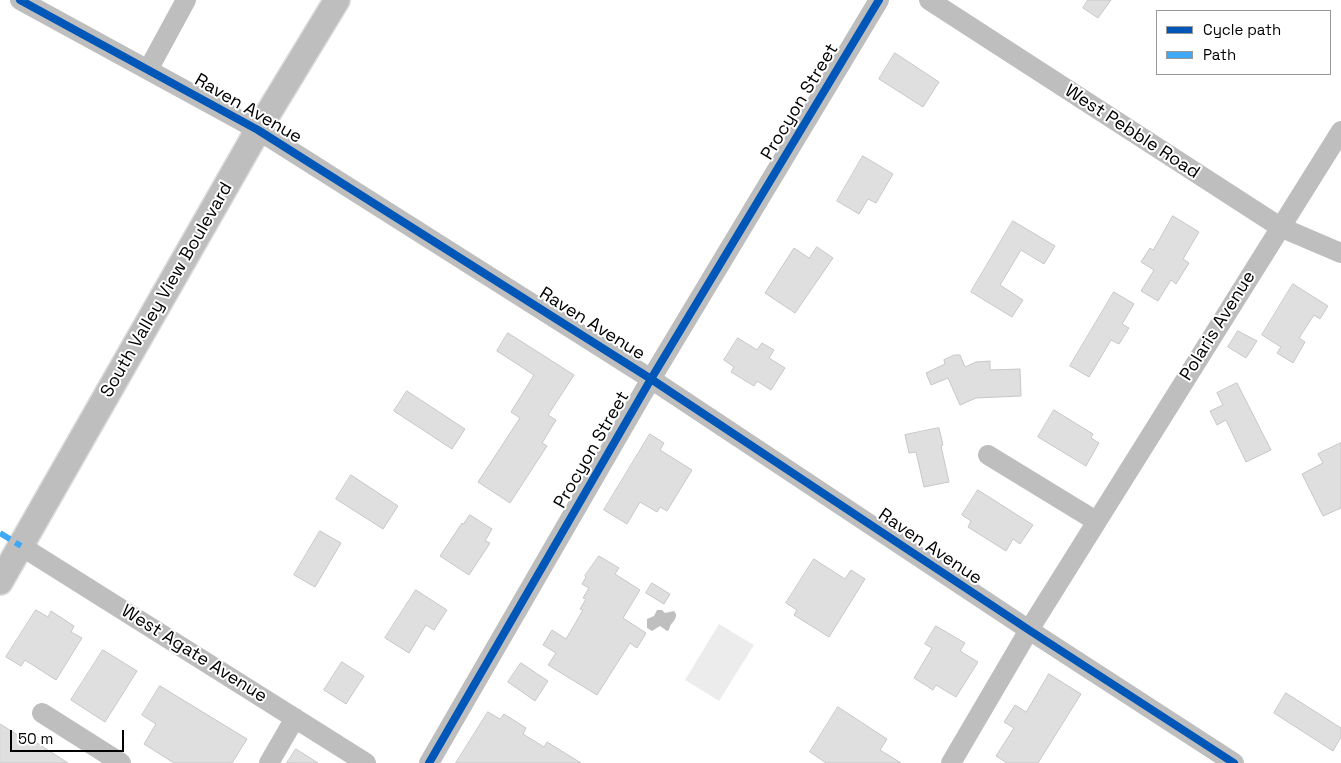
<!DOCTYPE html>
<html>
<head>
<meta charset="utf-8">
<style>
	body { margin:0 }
	#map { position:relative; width:1341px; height:763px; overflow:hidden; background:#fff; font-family:"Space Grotesk",sans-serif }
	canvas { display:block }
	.legend { position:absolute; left:1156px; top:10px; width:175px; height:65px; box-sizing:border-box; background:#fff; border:1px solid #999; margin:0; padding:6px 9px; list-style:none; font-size:15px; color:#000 }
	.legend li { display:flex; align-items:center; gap:10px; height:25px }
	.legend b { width:25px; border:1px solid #999 }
	.scale { position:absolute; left:10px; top:730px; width:114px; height:22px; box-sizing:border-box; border:2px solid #000; border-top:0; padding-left:6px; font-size:15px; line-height:18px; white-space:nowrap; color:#000; -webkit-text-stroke:4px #fff; paint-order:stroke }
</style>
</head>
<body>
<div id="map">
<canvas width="1341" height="763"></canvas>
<ul class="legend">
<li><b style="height:6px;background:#0057b8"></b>Cycle path</li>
<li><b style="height:6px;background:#3fa9f5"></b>Path</li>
</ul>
<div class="scale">50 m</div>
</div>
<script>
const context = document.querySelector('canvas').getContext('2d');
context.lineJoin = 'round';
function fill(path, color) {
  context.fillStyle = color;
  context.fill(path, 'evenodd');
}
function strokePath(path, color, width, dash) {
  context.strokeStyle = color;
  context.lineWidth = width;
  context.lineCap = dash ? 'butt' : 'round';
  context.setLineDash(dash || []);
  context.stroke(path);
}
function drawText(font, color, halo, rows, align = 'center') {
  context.font = font + ' "Space Grotesk",sans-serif';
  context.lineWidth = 4;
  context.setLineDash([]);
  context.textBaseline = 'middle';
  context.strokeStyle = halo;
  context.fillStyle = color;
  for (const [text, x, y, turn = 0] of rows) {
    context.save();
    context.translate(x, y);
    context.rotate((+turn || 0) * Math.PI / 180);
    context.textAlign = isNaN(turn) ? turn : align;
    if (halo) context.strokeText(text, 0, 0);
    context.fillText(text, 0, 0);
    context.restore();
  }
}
fill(new Path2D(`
	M 719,624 L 754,645 L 719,701 L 685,680 Z`), '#ececec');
fill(new Path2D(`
	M 657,610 L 662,610 L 665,613 L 674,611 L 676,614 C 677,621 670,622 669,630 L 667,631 L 660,626 L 652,631 L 647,628 L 647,619 L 654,616 Z`), '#bfbfbf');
const building = new Path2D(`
	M 1088,0 L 1111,0 L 1098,18 L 1083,8 Z
	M 895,53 L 939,82 L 923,107 L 879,79 Z
	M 863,156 L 893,174 L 876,203 L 868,199 L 859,214 L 837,201 Z
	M 1173,216 L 1199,232 L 1183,259 L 1189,263 L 1176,284 L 1171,280 L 1158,301 L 1141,291 L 1154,270 L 1141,262 L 1150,248 L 1153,250 Z
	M 1013,221 L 1055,246 L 1044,264 L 1021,250 L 1000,285 L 1023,300 L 1012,317 L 971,292 Z
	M 817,247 L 833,258 L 795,313 L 765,293 L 794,248 L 809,258 Z
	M 1293,284 L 1328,306 L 1320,319 L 1314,315 L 1299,338 L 1305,342 L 1293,363 L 1277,353 L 1281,347 L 1262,335 Z
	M 1114,292 L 1134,304 L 1122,324 L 1129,328 L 1119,344 L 1111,340 L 1089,377 L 1070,366 Z
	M 1238,331 L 1257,341 L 1246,358 L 1228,347 Z
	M 508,333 L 574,375 L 548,415 L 556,420 L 542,443 L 547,446 L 510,503 L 478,482 L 520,418 L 511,412 L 534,375 L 497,351 Z
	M 738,338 L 757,350 L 762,343 L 774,350 L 769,358 L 785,368 L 771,390 L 757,381 L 754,386 L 731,372 L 734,367 L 724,360 Z
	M 955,355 L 960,355 L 965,367 L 976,362 L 990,361 L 990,370 L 1020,369 L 1021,396 L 976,398 L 960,405 L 948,378 L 931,385 L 926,373 L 945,364 L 944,360 Z
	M 1237,383 L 1271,450 L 1246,462 L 1226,420 L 1217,425 L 1210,411 L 1223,405 L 1217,393 Z
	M 407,391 L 465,429 L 452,449 L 394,411 Z
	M 1054,410 L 1093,434 L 1091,438 L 1099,443 L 1086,466 L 1038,437 Z
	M 939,428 L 943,445 L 941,446 L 949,482 L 924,487 L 916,452 L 909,453 L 905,435 Z
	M 650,434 L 664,443 L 660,450 L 692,470 L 667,511 L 660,507 L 657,512 L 640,502 L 627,524 L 604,510 Z
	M 1341,443 L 1341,508 L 1323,516 L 1302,474 L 1323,463 L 1318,454 Z
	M 351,475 L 398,506 L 383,529 L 336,499 Z
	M 978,490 L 1033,525 L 1020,544 L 1013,539 L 1006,551 L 968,527 L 971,521 L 962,515 Z
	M 470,515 L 492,529 L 485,541 L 490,543 L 469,575 L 440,556 L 462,523 L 463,524 Z
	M 320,531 L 341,543 L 315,587 L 294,575 Z
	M 599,556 L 619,568 L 615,574 L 640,590 L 623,618 L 646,633 L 637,648 L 630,643 L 597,695 L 548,665 L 556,653 L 543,645 L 552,630 L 566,639 L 583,610 L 580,609 L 586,599 L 583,598 L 589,588 L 582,584 L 586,577 L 585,576 Z
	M 814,559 L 845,579 L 851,570 L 865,579 L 829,637 L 794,615 L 797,610 L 786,603 Z
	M 652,583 L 670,594 L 664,604 L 646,593 Z
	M 416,590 L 447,610 L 434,630 L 426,625 L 409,653 L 385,638 Z
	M 36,610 L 48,617 L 51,611 L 74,626 L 71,632 L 82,638 L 56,680 L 25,660 L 21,666 L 6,657 Z
	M 936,626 L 965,643 L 960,651 L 978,662 L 956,697 L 936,685 L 933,690 L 914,678 L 932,648 L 925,644 Z
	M 103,650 L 137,671 L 105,722 L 71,700 Z
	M 342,662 L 364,676 L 346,704 L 324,690 Z
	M 521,663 L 548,681 L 535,701 L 508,682 Z
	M 1049,674 L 1081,694 L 1038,763 L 1007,763 L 996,756 L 1014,728 L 1004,722 L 1015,705 L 1026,712 Z
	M 160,686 L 247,739 L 232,763 L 174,763 L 144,744 L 156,724 L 142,715 Z
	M 1286,693 L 1341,728 L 1341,737 L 1333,751 L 1274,713 Z
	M 838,707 L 887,739 L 880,750 L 901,763 L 826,763 L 810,752 Z
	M 488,712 L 500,719 L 504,714 L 526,728 L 523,734 L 544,747 L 547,742 L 581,763 L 456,763 Z
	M 0,724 L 32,744 L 34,741 L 68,763 L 0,763 Z
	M 296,749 L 318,763 L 287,763 Z`);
fill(building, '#dfdfdf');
strokePath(building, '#c7c7c7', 1);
const major = new Path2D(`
	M 0,582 L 258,130 L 337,0`);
strokePath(major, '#dbdbdb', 28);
strokePath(new Path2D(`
	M 20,0 L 258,130 L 651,379 L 1029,630 L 1234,763
	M 929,0 L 1280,227 L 1341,253
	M 148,70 L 186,0
	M 988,455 L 1096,521
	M 21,546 L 366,763
	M 42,713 L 121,763
	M 269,763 L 295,718
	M 429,763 L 651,379 L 879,0
	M 951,763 L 1029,630 L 1341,131`), '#bebebe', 20);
strokePath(major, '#bebebe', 25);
strokePath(new Path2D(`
	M 0,533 L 21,546`), '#3fa9f5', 6, [12, 6]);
strokePath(new Path2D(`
	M 20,0 L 258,130 L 651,379 L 1029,630 L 1234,763
	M 429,763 L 651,379 L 879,0`), '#0057b8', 8);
drawText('18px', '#000', '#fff', [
	["Procyon Street",800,102,-59],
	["Raven Avenue",248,109,30],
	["West Pebble Road",1132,132,33],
	["South Valley View Boulevard",167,290,-60],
	["Raven Avenue",592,324,32],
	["Polaris Avenue",1218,326,-58],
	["Procyon Street",592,450,-60],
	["Raven Avenue",930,547,34],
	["West Agate Avenue",194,654,32]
]);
</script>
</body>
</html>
